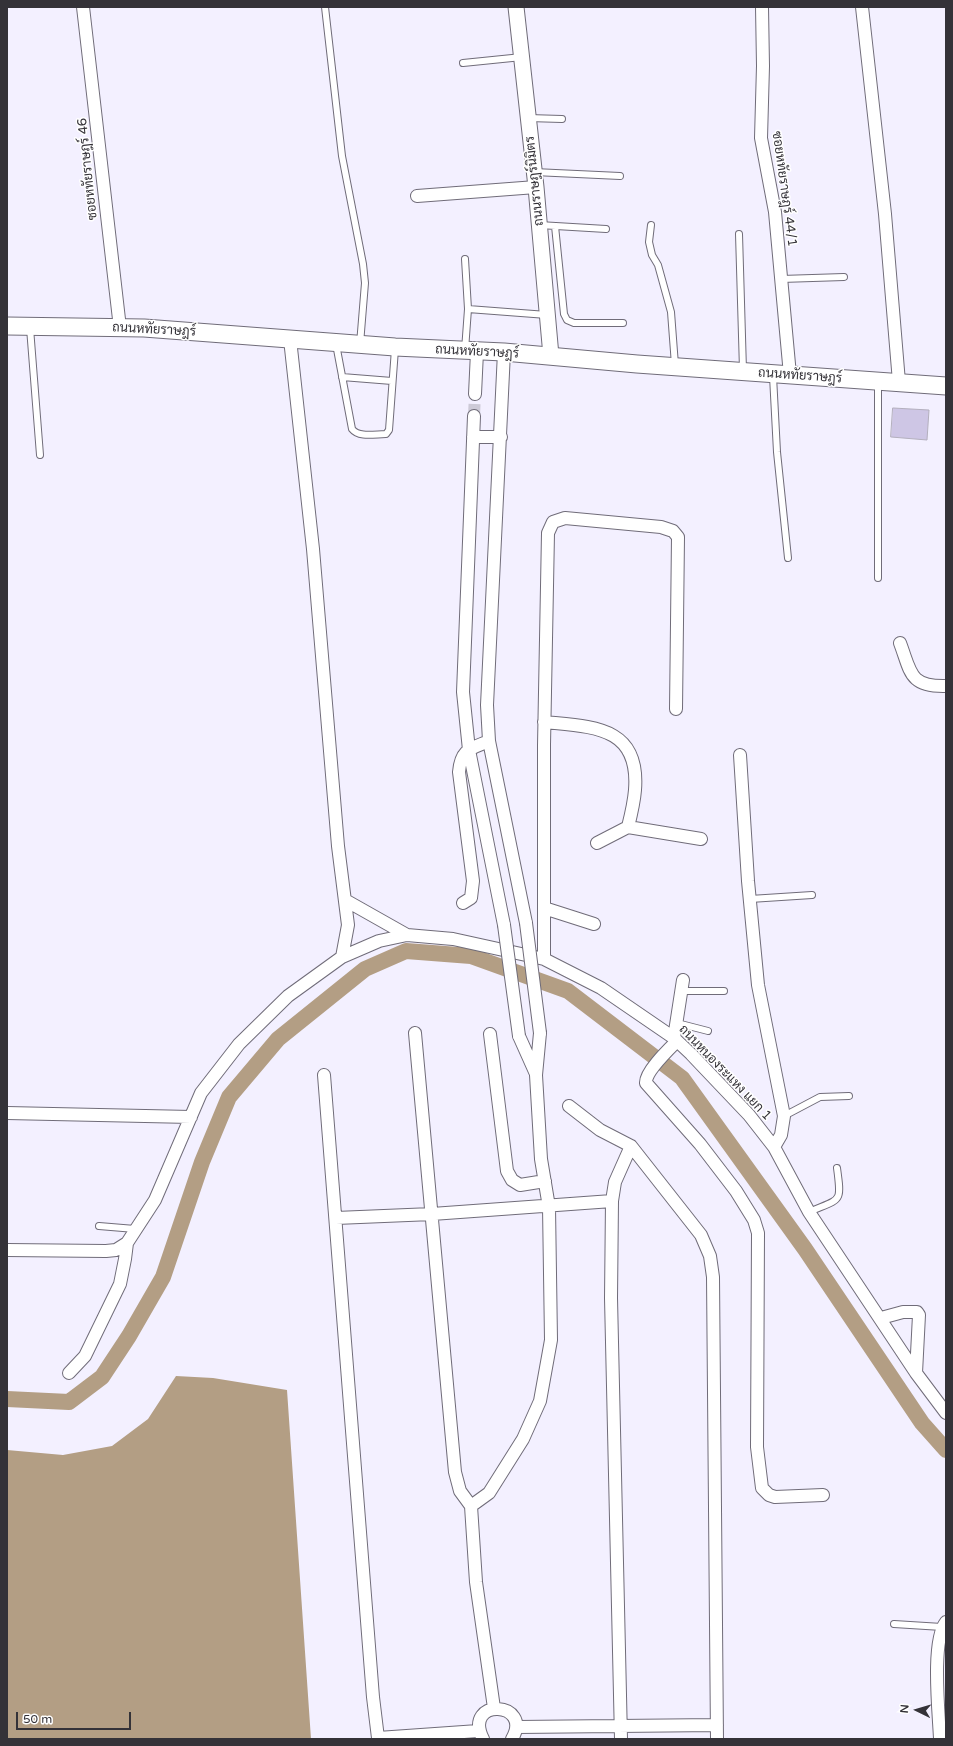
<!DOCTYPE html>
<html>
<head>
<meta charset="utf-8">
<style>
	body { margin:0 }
	#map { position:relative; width:953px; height:1746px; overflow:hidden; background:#f3f0ff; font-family:"Varela Round",sans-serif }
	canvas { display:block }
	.frame { position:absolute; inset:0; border:8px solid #343238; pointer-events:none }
	.north { position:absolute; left:897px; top:1690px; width:40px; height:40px; -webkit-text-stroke:3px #fff; paint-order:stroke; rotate:275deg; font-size:11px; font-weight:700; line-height:16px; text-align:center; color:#343238 }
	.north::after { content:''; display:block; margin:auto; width:14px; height:18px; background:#343238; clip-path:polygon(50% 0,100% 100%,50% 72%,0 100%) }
	.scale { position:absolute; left:16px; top:1712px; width:115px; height:18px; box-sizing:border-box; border:2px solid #343238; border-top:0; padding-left:5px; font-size:12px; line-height:14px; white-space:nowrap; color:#343238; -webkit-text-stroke:3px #fff; paint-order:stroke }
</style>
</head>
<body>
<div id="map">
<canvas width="953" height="1746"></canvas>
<div class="frame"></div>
<div class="north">N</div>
<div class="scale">50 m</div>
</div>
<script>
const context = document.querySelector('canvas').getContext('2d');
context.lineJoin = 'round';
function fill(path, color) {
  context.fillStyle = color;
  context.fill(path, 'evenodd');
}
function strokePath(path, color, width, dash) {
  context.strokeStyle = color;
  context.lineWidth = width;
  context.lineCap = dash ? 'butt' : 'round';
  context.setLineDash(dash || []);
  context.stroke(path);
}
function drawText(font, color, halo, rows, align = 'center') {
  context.font = font + ' "Varela Round",Sarabun,sans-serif';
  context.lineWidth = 3;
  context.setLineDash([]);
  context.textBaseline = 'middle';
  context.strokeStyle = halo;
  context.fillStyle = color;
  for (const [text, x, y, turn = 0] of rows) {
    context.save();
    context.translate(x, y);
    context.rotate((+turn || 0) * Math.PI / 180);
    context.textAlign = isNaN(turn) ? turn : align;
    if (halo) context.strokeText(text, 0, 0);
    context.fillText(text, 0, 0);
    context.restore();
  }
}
fill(new Path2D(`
	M 176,1376 L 213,1378 L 287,1390 L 311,1739 L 7,1739 L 7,1450 L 63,1455 L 112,1446 L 148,1419 Z`), '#b39e84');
strokePath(new Path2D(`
	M 7,1399 L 69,1402 L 102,1377 L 129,1336 L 163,1277 L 202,1162 L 229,1097 L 278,1039 L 365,969 L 406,951 L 471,956 L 568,991 L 682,1078 L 805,1249 L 922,1423 L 946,1450`), '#b39e84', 16);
const building = new Path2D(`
	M 893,408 L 929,410 L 927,440 L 891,437 Z`);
fill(building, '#cec6e5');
strokePath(building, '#b3afbd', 1);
strokePath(new Path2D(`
	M 474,416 L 475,394`), '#cdcad7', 12, [12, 6]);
const service = new Path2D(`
	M 325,7 L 342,156 L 363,264 L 365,283 L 360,344
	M 463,63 L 522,57
	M 528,118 L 562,119
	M 534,172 L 620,176
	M 539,225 L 606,229
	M 651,225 L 649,242 L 652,255 L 658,265 L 671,312 L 675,365
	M 555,226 L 564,314 L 567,320 L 574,323 L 623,323
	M 739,234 L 743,370
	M 465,259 L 468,309 L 465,350
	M 781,279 L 844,277
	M 468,309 L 547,315
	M 30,328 L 40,455
	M 336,344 L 352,429 C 359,438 375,434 386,434 L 389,430 L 395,349
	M 773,376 L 777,452 L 788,558
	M 342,377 L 392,381
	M 878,578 L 878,383
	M 750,899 L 812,895
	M 681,991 L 724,991
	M 677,1023 L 708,1031
	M 784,1116 L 820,1097 L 849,1096
	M 809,1212 C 841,1198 842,1204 837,1168
	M 99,1226 L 135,1229
	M 894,1624 L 942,1627`);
const minor = new Path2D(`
	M 83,7 L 120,328
	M 762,7 L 763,66 L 761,138 L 775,212 L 790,375
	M 862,7 L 885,214 L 899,382
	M 417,196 L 536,187
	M 290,339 L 313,549 L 338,846 L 348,925 L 342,957
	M 504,352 L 487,705 L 489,741 L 526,923
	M 475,394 L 477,352
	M 474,416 L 463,692 L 469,750 L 504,925
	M 473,437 L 501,437
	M 900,643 C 911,672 909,687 946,686
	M 544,722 C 593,727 640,726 635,790 C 634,803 631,815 628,827 L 701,839
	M 740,755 L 748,881 L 758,985 L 784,1116 L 781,1135 L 774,1147
	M 597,843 L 628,827
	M 345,900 L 407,935
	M 463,903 L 471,898 L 473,881 L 459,772 C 461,749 470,749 489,741
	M 544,908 L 594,924
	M 544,959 L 544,745 L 548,533 L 553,522 L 565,518 L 661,527 L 673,531 L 678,537 L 676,709
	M 415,1033 L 455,1472 L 460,1491 L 471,1506
	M 490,1034 L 507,1171 L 512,1180 L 520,1185 L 545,1181
	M 519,1036 L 536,1074
	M 674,1038 L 683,980
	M 677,1041 C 669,1049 645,1072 646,1083 L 700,1144 L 736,1191 L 754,1220 L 758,1233 L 757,1447 L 762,1488 L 769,1495 L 775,1497 L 823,1495
	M 324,1075 L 373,1697 L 378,1738 L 478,1731
	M 569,1106 L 600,1130 L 631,1146
	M 7,1113 L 191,1117
	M 336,1218 L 432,1214 L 612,1201
	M 7,1250 L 106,1251 L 116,1250 L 127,1243 L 155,1200 L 201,1093 L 239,1044 L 288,996 L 342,957 L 379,941 L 407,935 L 453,939 L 544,959 L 601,988 L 674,1038 L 691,1054 L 749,1115 L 774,1147 L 809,1212 L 916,1373 L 946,1413
	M 881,1318 L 903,1312 L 917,1312 L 919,1315 L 916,1373
	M 69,1373 L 85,1356 L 120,1284 L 125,1259 L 127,1243
	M 494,1708 L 476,1582 L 471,1506 L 489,1493 L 523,1439 L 540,1401 L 551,1340 L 549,1207 L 541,1159 L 536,1075 L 540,1033
	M 517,1727 L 717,1725
	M 483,1739 C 462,1697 534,1701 512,1739
	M 621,1739 L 611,1298 L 612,1201 L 615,1182 L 631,1146 L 701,1235 L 710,1256 L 713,1277 L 717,1739
	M 940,1739 C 939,1714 931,1641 946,1622`);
const tertiary = new Path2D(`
	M 516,7 L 536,187 L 551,356`);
const secondary = new Path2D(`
	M 7,326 L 144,328 L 395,347 L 504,352 L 637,364 L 946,386`);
strokePath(service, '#706c79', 8);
strokePath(minor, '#706c79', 14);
strokePath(tertiary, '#706c79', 17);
strokePath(secondary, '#706c79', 19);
strokePath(service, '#fff', 6);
strokePath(minor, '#fff', 12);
strokePath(tertiary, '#fff', 15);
strokePath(secondary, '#fff', 17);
const minorBridge = new Path2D(`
	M 526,923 L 540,1033
	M 504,925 L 519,1036`);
strokePath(minorBridge, '#706c79', 14, []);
strokePath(minorBridge, '#fff', 12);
drawText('13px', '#343238', '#fff', [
	["ซอยหทัยราษฎร์ 46",88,169,-96],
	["ถนนราษฎร์นิมิตร",535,181,-96],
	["ซอยหทัยราษฎร์ 44/1",784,189,82],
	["ถนนหทัยราษฎร์",154,330,3],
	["ถนนหทัยราษฎร์",477,352,3],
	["ถนนหทัยราษฎร์",800,376,4],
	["ถนนหนองระแหง แยก 1",725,1073,46]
]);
</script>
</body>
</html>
